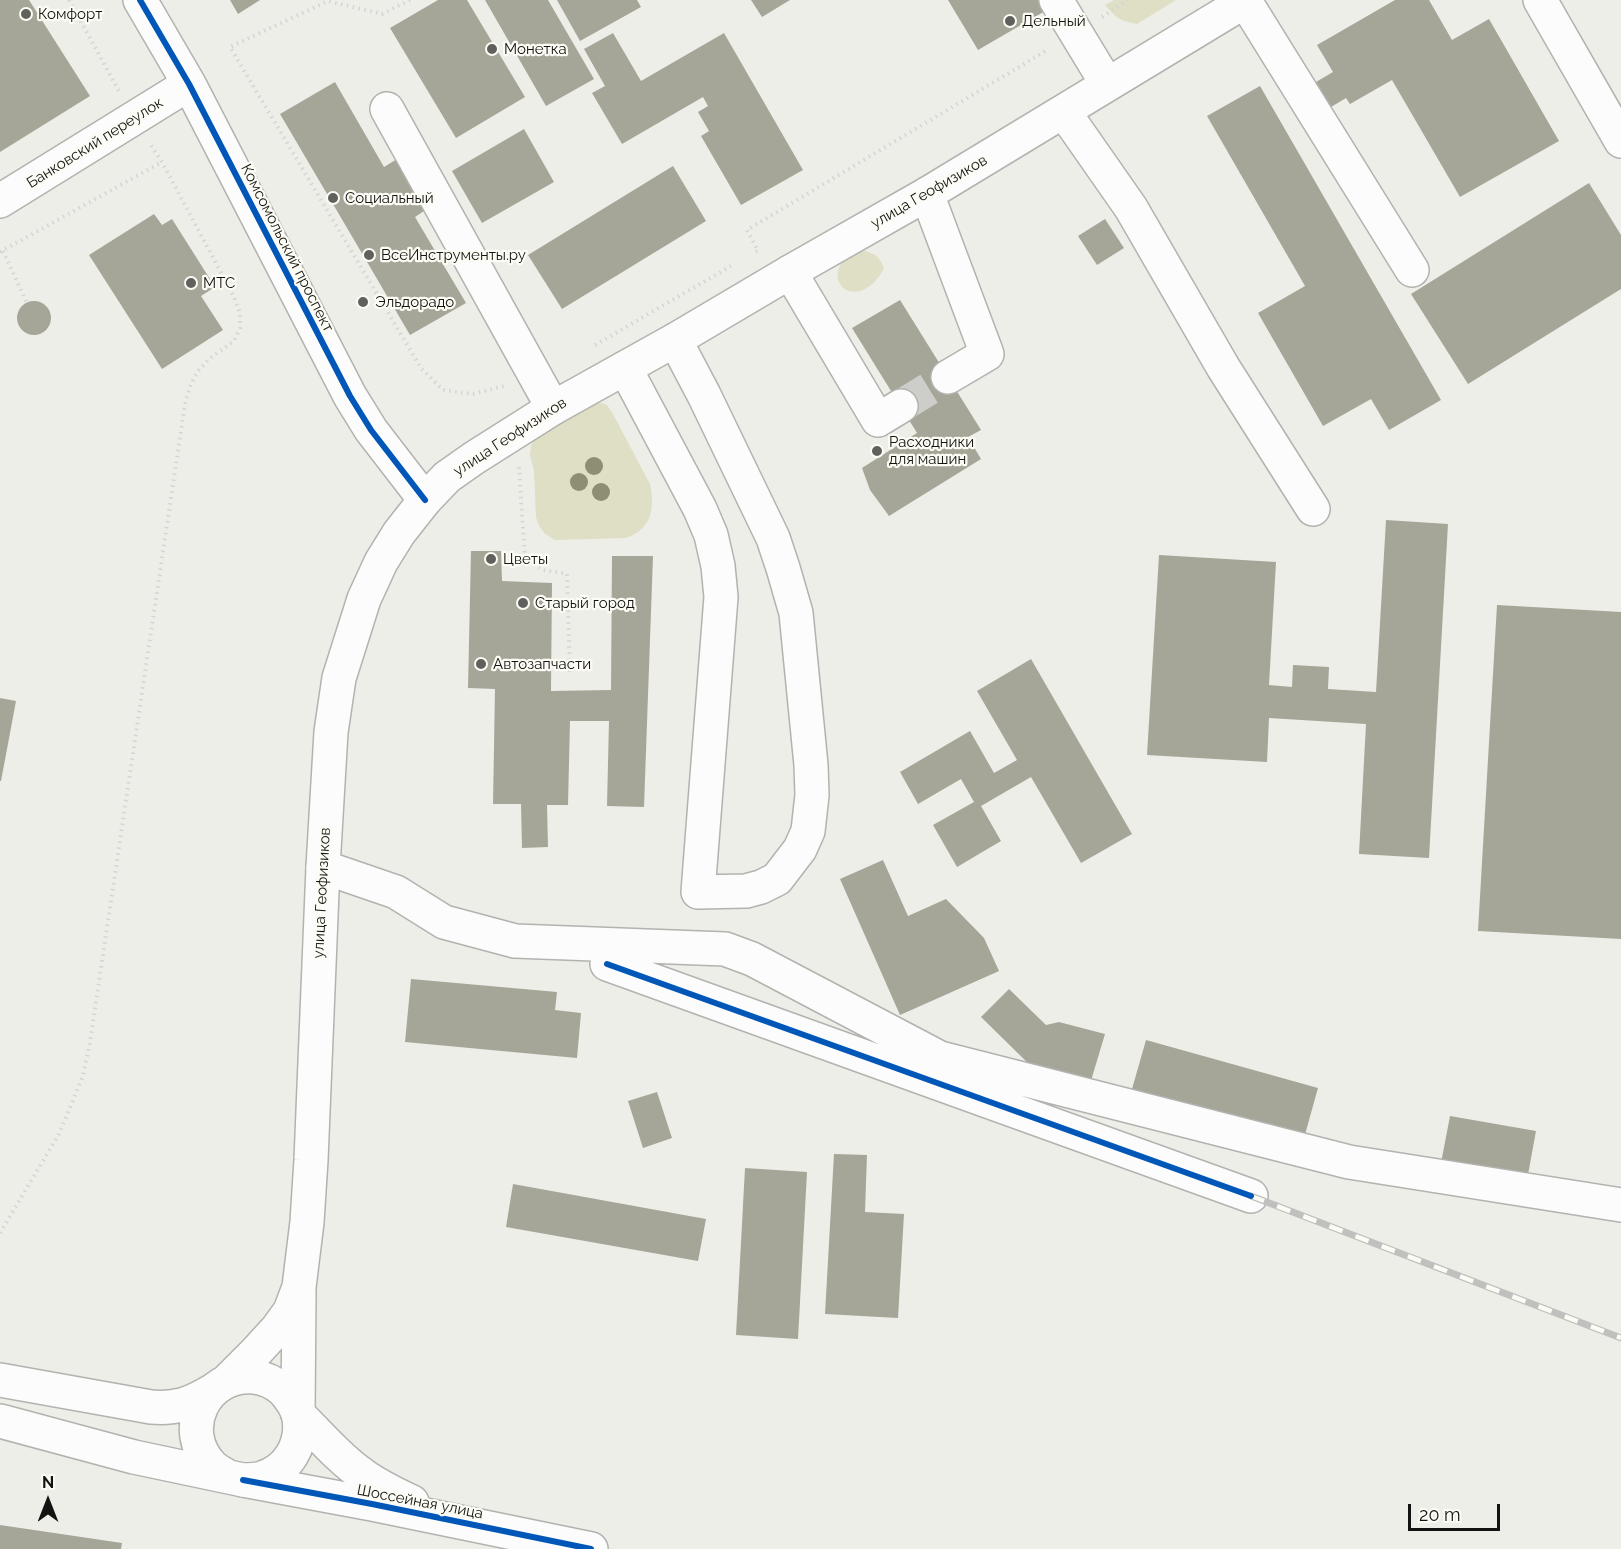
<!DOCTYPE html>
<html>
<head>
<meta charset="utf-8">
<style>
	body { margin:0 }
	#map { position:relative; width:1621px; height:1549px; overflow:hidden; background:#eeeee9; font-family:Raleway,sans-serif }
	canvas { display:block }
	.north { position:absolute; left:18px; top:1471px; width:60px; height:60px; -webkit-text-stroke:4px #fcfcf5; paint-order:stroke; rotate:0deg; font-size:16px; font-weight:700; line-height:24px; text-align:center; color:#131411 }
	.north::after { content:''; display:block; margin:auto; width:21px; height:27px; background:#131411; clip-path:polygon(50% 0,100% 100%,50% 72%,0 100%) }
	.scale { position:absolute; left:1408px; top:1504px; width:92px; height:27px; box-sizing:border-box; border:3px solid #131411; border-top:0; padding-left:8px; font-size:18px; line-height:21px; white-space:nowrap; color:#131411; -webkit-text-stroke:4px #fcfcf5; paint-order:stroke }
</style>
</head>
<body>
<div id="map">
<canvas width="1621" height="1549"></canvas>
<div class="north">N</div>
<div class="scale">20 m</div>
</div>
<script>
const context = document.querySelector('canvas').getContext('2d');
context.lineJoin = 'round';
function fill(path, color) {
  context.fillStyle = color;
  context.fill(path, 'evenodd');
}
function strokePath(path, color, width, dash) {
  context.strokeStyle = color;
  context.lineWidth = width;
  context.lineCap = dash ? 'butt' : 'round';
  context.setLineDash(dash || []);
  context.stroke(path);
}
function drawText(font, color, halo, rows, align = 'center') {
  context.font = font + ' Raleway,sans-serif';
  context.lineWidth = 4.5;
  context.setLineDash([]);
  context.textBaseline = 'middle';
  context.strokeStyle = halo;
  context.fillStyle = color;
  for (const [text, x, y, turn = 0] of rows) {
    context.save();
    context.translate(x, y);
    context.rotate((+turn || 0) * Math.PI / 180);
    context.textAlign = isNaN(turn) ? turn : align;
    if (halo) context.strokeText(text, 0, 0);
    context.fillText(text, 0, 0);
    context.restore();
  }
}
fill(new Path2D(`
	M 1114,0 L 1176,0 L 1137,24 C 1120,21 1116,18 1105,5 Z
	M 865,251 C 876,254 880,257 884,268 C 878,281 863,297 846,290 C 842,288 839,283 838,279 C 835,262 851,254 865,251 Z
	M 601,403 L 607,405 L 613,414 L 650,484 C 655,508 652,529 626,538 L 555,540 L 545,534 L 539,526 L 536,517 L 534,471 L 530,455 L 531,445 L 536,438 L 595,404 Z`), '#dfdfc5');
fill(new Path2D(`
	M 0,0 L 29,0 L 90,96 L 0,152 Z
	M 230,0 L 260,0 L 238,14 Z
	M 438,0 L 467,0 L 525,97 L 456,138 L 390,28 Z
	M 485,0 L 548,0 L 594,79 L 546,106 Z
	M 557,0 L 637,0 L 641,7 L 580,41 Z
	M 751,0 L 790,0 L 762,17 Z
	M 948,0 L 1048,0 L 1052,7 L 978,50 Z
	M 1395,0 L 1429,0 L 1452,40 L 1489,19 L 1559,141 L 1460,197 L 1392,80 L 1350,104 L 1346,98 L 1331,107 L 1316,82 L 1333,72 L 1317,45 Z
	M 613,33 L 641,81 L 724,33 L 803,170 L 741,205 L 701,136 L 709,131 L 698,112 L 708,106 L 703,97 L 622,144 L 592,93 L 605,86 L 584,49 Z
	M 335,82 L 384,167 L 397,159 L 427,209 L 415,217 L 466,303 L 410,335 L 280,114 Z
	M 1260,86 L 1441,400 L 1389,430 L 1371,399 L 1323,426 L 1258,313 L 1305,286 L 1207,116 Z
	M 524,129 L 554,182 L 482,223 L 452,171 Z
	M 673,166 L 706,221 L 562,309 L 528,255 Z
	M 1589,183 L 1621,235 L 1621,289 L 1468,384 L 1411,294 Z
	M 154,214 L 162,225 L 172,219 L 215,287 L 201,296 L 223,330 L 162,369 L 89,255 Z
	M 1105,219 L 1124,248 L 1097,265 L 1078,236 Z
	M 900,300 L 981,430 L 968,437 L 981,459 L 889,516 L 870,490 L 862,468 L 917,433 L 852,328 Z
	M17 318a17 17 0 1 1 34 0a17 17 0 1 1-34 0Z
	M 1386,520 L 1448,524 L 1429,858 L 1359,854 L 1366,724 L 1269,718 L 1267,762 L 1147,755 L 1159,555 L 1276,562 L 1269,685 L 1292,687 L 1293,665 L 1329,667 L 1328,689 L 1376,692 Z
	M 471,551 L 501,551 L 502,581 L 552,583 L 551,691 L 611,690 L 612,556 L 653,556 L 644,807 L 607,806 L 609,721 L 570,721 L 568,805 L 547,805 L 548,847 L 522,848 L 521,804 L 493,804 L 495,689 L 468,688 Z
	M 1497,605 L 1621,612 L 1621,939 L 1478,931 Z
	M 1031,659 L 1132,834 L 1081,863 L 1031,777 L 981,806 L 1001,841 L 957,867 L 933,825 L 974,802 L 961,779 L 918,804 L 900,772 L 970,731 L 994,773 L 1017,760 L 977,691 Z
	M 0,698 L 16,701 L 1,781 L 0,781 Z
	M 883,860 L 908,916 L 946,899 L 984,938 L 999,971 L 900,1015 L 840,879 Z
	M 411,979 L 557,992 L 555,1010 L 581,1013 L 577,1058 L 405,1042 Z
	M 1009,989 L 1046,1025 L 1059,1022 L 1105,1034 L 1090,1084 L 1034,1069 L 981,1017 Z
	M 1146,1040 L 1318,1088 L 1304,1138 L 1132,1089 Z
	M 657,1092 L 672,1138 L 643,1148 L 628,1101 Z
	M 1450,1116 L 1536,1131 L 1527,1180 L 1441,1163 Z
	M 834,1154 L 867,1155 L 865,1212 L 904,1214 L 898,1318 L 825,1314 Z
	M 745,1168 L 807,1172 L 798,1339 L 736,1335 Z
	M 513,1184 L 706,1219 L 698,1261 L 506,1227 Z
	M 0,1525 L 122,1543 L 121,1549 L 0,1549 Z`), '#a5a598');
strokePath(new Path2D(`
	M 901,406 L 948,377`), '#cdcdc9', 33, [33, 16]);
const minor = new Path2D(`
	M 140,0 L 189,84 L 350,396 L 371,430 L 425,500
	M 1056,0 L 1107,84
	M 1540,0 L 1621,141
	M 1245,1 L 1412,270
	M 387,109 L 553,408
	M 1064,112 L 1131,208 L 1223,367 L 1313,509
	M 927,194 L 987,354 L 948,377
	M 0,201 L 189,84
	M 790,272 L 878,420 L 901,406
	M 625,368 L 700,509 L 711,535 L 718,566 L 721,597 L 698,892 L 746,891 L 761,887 L 777,879 L 800,849 L 808,831 L 812,795 L 811,765 L 796,613 L 783,568 L 773,538 L 704,395 L 675,340
	M 323,867 L 396,892 L 444,922 L 515,941 L 725,949 L 752,959 L 940,1058 L 1349,1162 L 1621,1205
	M 607,964 L 1251,1196
	M 298,1414 C 319,1434 338,1458 363,1475 C 378,1486 395,1494 412,1502
	M 243,1480 L 372,1504 L 591,1549`);
const major = new Path2D(`
	M 0,1380 L 151,1407 C 177,1409 190,1404 212,1391
	M 227,1381 L 256,1352 L 277,1329 L 290,1311 L 299,1287 L 307,1222 L 311,1160 L 323,867 L 331,732 L 339,678 L 364,599 L 381,562 L 399,533 L 425,500 L 447,477 L 474,458 L 553,408 L 675,340 L 790,272 L 927,194 L 1247,0
	M 298,1414 L 299,1292
	M 0,1421 L 134,1457 L 243,1480 C 249,1480 256,1480 262,1478 C 288,1470 303,1445 299,1418 C 297,1407 290,1398 283,1390 C 275,1383 265,1378 254,1377 C 205,1373 177,1430 212,1466 C 216,1470 222,1473 227,1476`);
strokePath(minor, '#b2b2af', 36);
strokePath(major, '#b2b2af', 36);
strokePath(new Path2D(`
	M 69,0 L 119,91
	M 410,0 L 382,14 L 328,1 L 230,47 L 421,368 L 443,390 L 473,394 L 504,386
	M 1102,17 L 1128,0
	M 3,251 L 27,303
	M 0,252 L 162,162
	M 756,252 L 758,251 L 747,230 L 1049,49
	M 595,345 L 731,266
	M 519,467 L 525,559 L 543,570 L 567,574 L 570,675
	M 0,1233 L 59,1134 L 83,1076 L 90,1042 L 185,404 L 191,384 L 198,371 L 209,359 L 234,341 L 240,328 L 240,313 L 234,297 L 162,162 L 150,144`), '#d4d4d4', 4, [1.5, 4.5]);
strokePath(minor, '#fcfcfc', 33);
strokePath(major, '#fcfcfc', 33);
const rail = new Path2D(`
	M 1251,1196 L 1621,1338`);
strokePath(rail, '#c0c0be', 7);
strokePath(rail, '#fcfcf5', 4.5, [14]);
strokePath(new Path2D(`
	M 140,0 L 189,84 L 350,396 L 371,430 L 425,500
	M 607,964 L 1251,1196
	M 243,1480 L 372,1504 L 591,1549`), '#0057b8', 6);
context.fillStyle = '#8e8e72';
for (const [x, y] of [
	[594,466],
	[579,482],
	[601,492]
]) {
  context.beginPath();
  context.arc(x, y, 9, 0, 2 * Math.PI);
  context.fill();
}
for (const [x, y, r, color] of [
	[26,14,6,"#60605d"],
	[1010,21,6,"#60605d"],
	[492,49,6,"#60605d"],
	[333,198,6,"#60605d"],
	[369,255,6,"#60605d"],
	[191,283,6,"#60605d"],
	[363,302,6,"#60605d"],
	[877,451,6,"#60605d"],
	[491,559,6,"#60605d"],
	[523,603,6,"#60605d"],
	[481,664,6,"#60605d"]
]) {
  const dot = new Path2D();
  dot.arc(x, y, r, 0, 2 * Math.PI);
  context.fillStyle = color;
  context.fill(dot);
  strokePath(dot, '#fcfcf5', 2);
}
drawText('15px', '#131411', '#fcfcf5', [
	["Комфорт",38,14],
	["Дельный",1022,21],
	["Монетка",504,49],
	["Социальный",345,198],
	["ВсеИнструменты.ру",381,255],
	["МТС",203,283],
	["Эльдорадо",375,302],
	["Расходники",889,442],
	["для машин",889,459],
	["Цветы",503,559],
	["Старый город",535,603],
	["Автозапчасти",493,664]
], 'left');
drawText('15px', '#131411', '#fcfcf5', [
	["Банковский переулок",95,143,-32],
	["улица Геофизиков",929,192,-30],
	["Комсомольский проспект",287,248,63],
	["улица Геофизиков",510,437,-33],
	["улица Геофизиков",322,893,-87],
	["Шоссейная улица",420,1502,11]
]);
</script>
</body>
</html>
